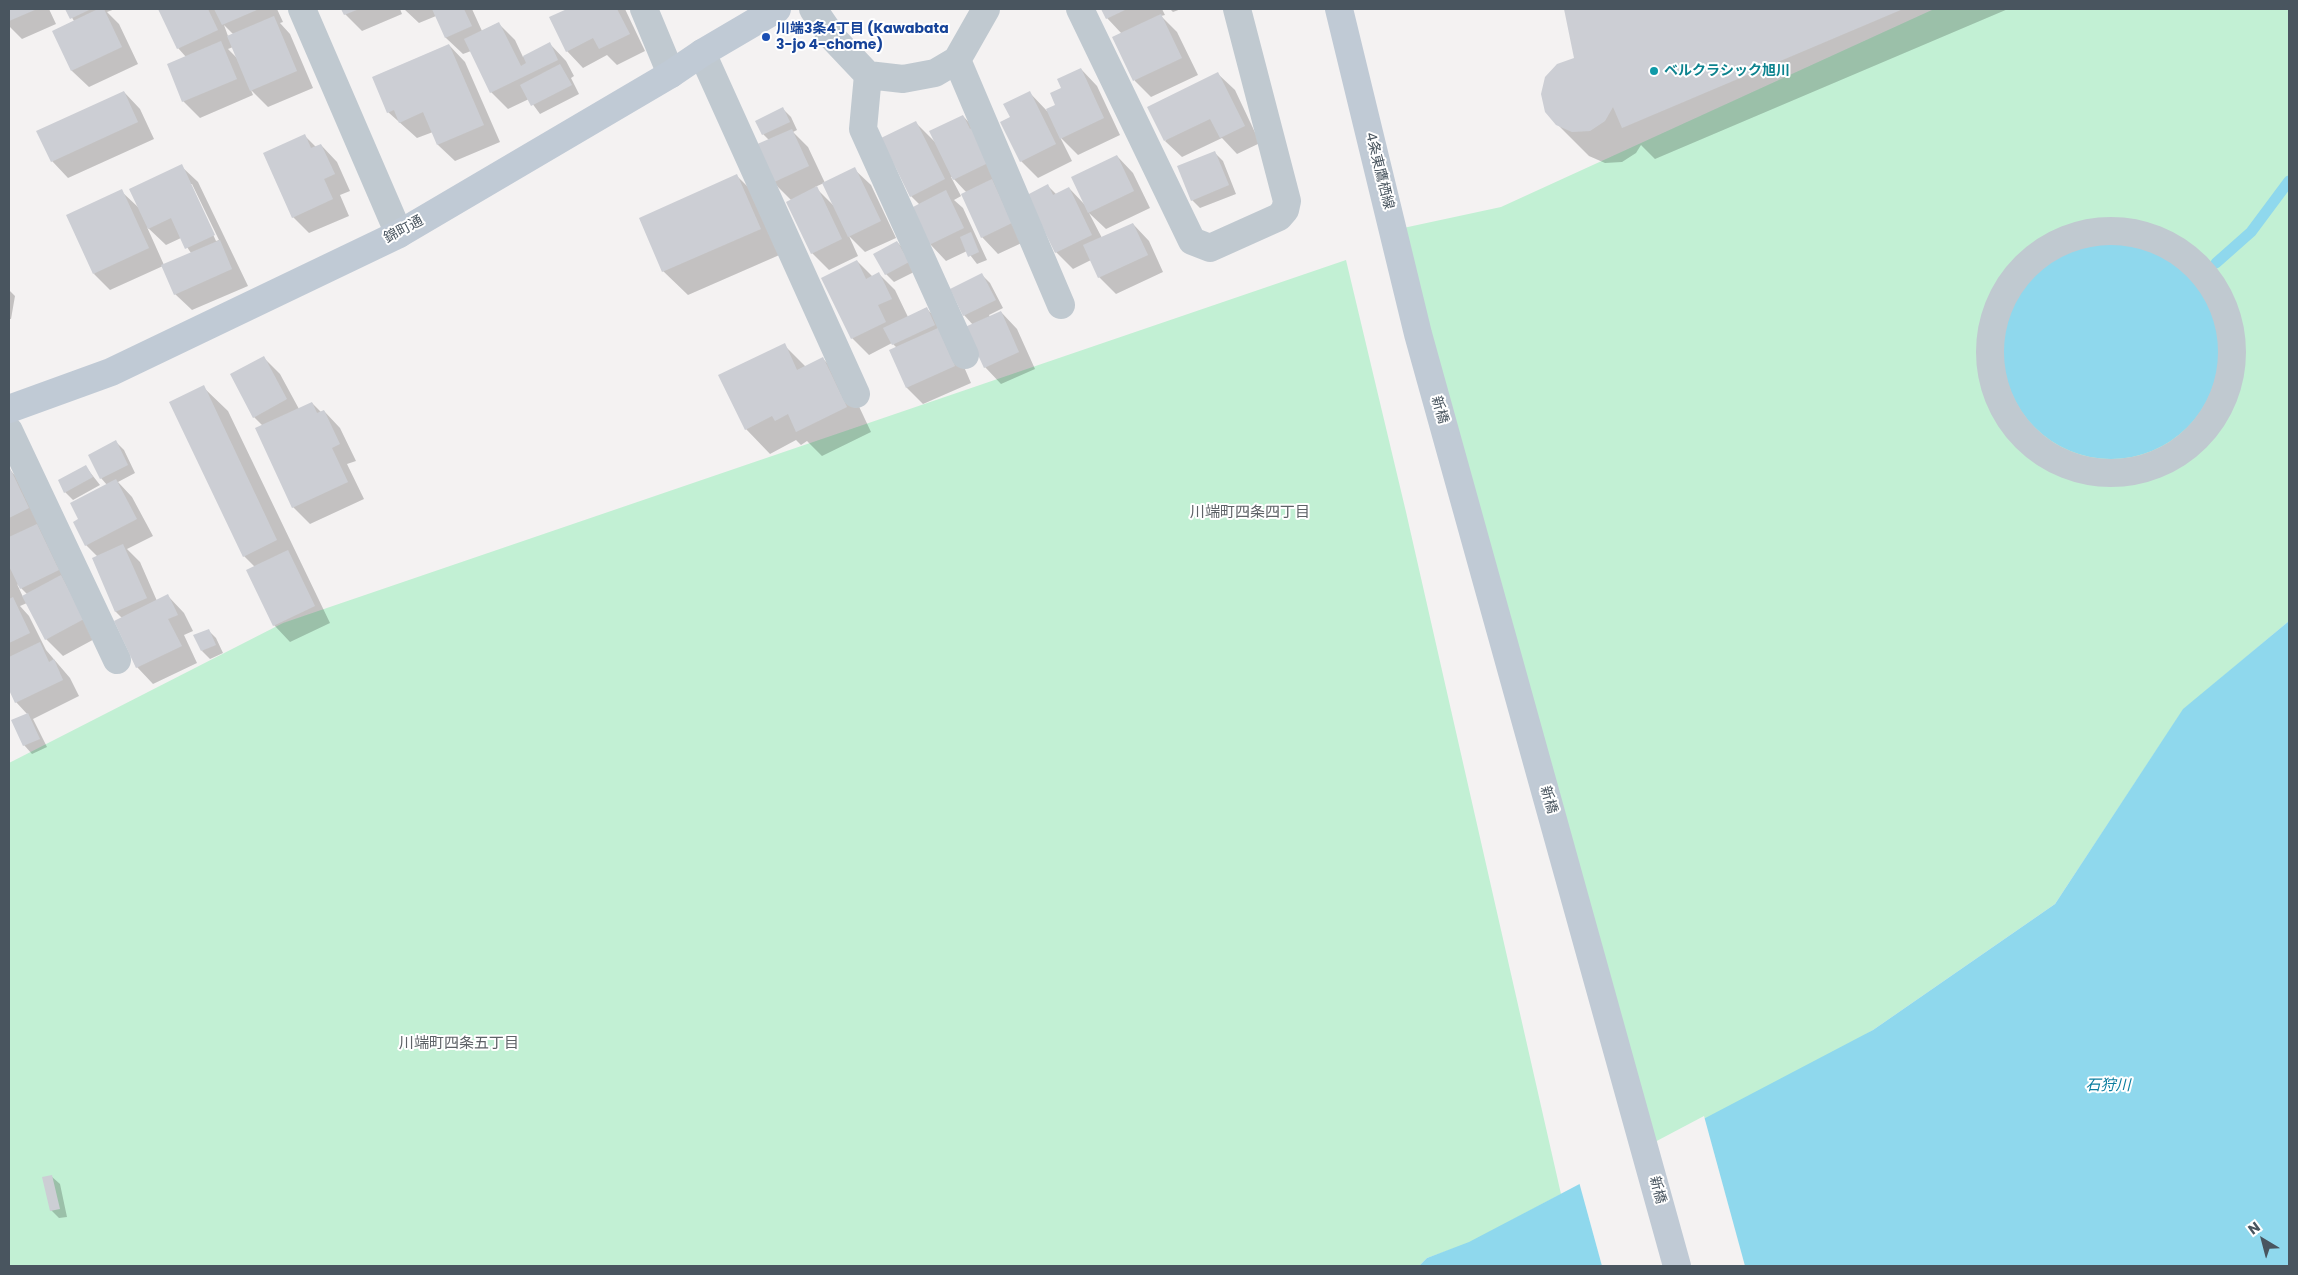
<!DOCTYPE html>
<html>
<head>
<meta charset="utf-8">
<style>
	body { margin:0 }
	#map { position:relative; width:2298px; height:1275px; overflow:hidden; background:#f4f2f2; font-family:Poppins,sans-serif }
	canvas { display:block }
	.frame { position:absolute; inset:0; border:10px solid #49555f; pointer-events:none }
	.north { position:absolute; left:2238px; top:1215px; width:50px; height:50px; -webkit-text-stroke:4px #fff; paint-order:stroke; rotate:323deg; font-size:14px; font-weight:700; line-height:20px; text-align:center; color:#49555f }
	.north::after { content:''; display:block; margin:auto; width:18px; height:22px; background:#49555f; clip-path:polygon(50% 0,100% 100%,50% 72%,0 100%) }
</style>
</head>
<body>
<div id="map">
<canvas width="2298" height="1275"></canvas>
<div class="frame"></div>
<div class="north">N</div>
</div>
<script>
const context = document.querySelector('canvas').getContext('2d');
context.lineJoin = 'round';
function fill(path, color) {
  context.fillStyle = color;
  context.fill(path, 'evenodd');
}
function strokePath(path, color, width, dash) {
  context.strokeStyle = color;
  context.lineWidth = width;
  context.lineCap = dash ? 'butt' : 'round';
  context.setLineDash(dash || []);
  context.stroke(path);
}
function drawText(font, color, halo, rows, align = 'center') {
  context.font = font + ' Poppins,"Noto Sans JP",sans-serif';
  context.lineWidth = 4;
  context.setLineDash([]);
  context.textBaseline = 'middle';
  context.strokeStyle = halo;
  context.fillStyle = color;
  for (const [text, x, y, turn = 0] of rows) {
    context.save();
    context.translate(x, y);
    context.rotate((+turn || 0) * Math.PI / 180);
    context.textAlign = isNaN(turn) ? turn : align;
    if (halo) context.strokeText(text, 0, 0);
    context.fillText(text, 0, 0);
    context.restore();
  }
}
fill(new Path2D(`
	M 1934,9 L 2289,9 L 2289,621 L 2183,710 L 2055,904 L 1873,1030 L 1651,1166 L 1394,230 L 1501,207 Z
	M 1346,260 L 1406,512 L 1561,1194 L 1469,1243 L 1427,1258 L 1419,1266 L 9,1266 L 9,763 L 283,623 Z`), '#c2f0d4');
fill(new Path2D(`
	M2003 351a108 108 0 1 1 216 0a108 108 0 1 1-216 0Z
	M 2289,621 L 2289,1266 L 1419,1266 L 1427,1258 L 1469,1242 L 1873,1030 L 2055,904 L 2183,709 Z`), '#8fd8ed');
fill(new Path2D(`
	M 1704,1116 L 1745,1266 L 1602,1266 L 1579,1182 Z`), '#f4f2f2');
fill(new Path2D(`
	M 9,9 L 49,9 L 56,24 L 22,39 L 9,26 Z
	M 67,9 L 115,9 L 107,12 L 119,24 L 138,64 L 89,87 L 72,71 L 54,31 L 74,21 Z
	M 160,9 L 277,9 L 283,22 L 280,23 L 290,34 L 313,88 L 268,107 L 251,90 L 253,95 L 200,118 L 183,101 L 186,57 L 178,48 ZM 224,25 L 233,34 L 228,36 ZM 233,47 L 238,59 L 228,49 Z
	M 343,9 L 400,9 L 402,14 L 362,31 L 345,14 Z
	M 404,9 L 472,9 L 482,31 L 498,23 L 515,40 L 523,57 L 550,44 L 566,61 L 574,76 L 571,78 L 579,94 L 540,114 L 529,99 L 508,109 L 491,92 L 471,51 L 463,54 L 446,38 L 436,16 L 419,23 Z
	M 569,9 L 625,9 L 645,51 L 617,65 L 607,55 L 583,68 L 567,51 L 550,18 Z
	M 1102,9 L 1162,9 L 1165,15 L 1161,16 L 1177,32 L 1198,75 L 1151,97 L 1135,81 L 1114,38 L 1122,34 L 1107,18 Z
	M 1170,9 L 1181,9 L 1173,12 Z
	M 1566,9 L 2008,9 L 1655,159 L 1641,145 L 1636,153 L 1622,162 L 1605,163 L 1589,156 L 1557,124 L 1575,59 Z
	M 449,45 L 465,62 L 500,142 L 455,161 L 438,145 L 433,132 L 417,138 L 388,112 Z
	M 1081,69 L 1097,86 L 1120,135 L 1078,155 L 1060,137 L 1072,161 L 1038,178 L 1021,161 L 1011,117 L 1029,92 L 1047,111 L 1057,105 L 1063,89 Z
	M 1218,74 L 1235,90 L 1260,143 L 1237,154 L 1222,138 L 1182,157 L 1165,141 Z
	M 124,92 L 140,109 L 154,139 L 68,178 L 52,161 Z
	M 783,109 L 791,117 L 797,130 L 793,132 L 808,147 L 825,183 L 854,169 L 871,185 L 896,238 L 865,252 L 849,236 L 858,256 L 829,270 L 812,253 L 791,200 L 773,182 L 769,140 L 763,134 ZM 824,183 L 834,206 L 815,187 Z
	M 963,116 L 974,128 L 1028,240 L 998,254 L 982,237 L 963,195 L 954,200 L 963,208 L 987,260 L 977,264 L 967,251 L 946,261 L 930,244 L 920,205 L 911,196 L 916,123 L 936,143 ZM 951,177 L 952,177 L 967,193 L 961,196 Z
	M 305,136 L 316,147 L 321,145 L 337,162 L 350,191 L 340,195 L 349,216 L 309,233 L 293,217 Z
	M 1215,153 L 1223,161 L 1236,194 L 1200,208 L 1192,200 Z
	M 1117,156 L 1133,173 L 1150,208 L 1106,229 L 1089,213 L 1102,238 L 1133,224 L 1149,241 L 1163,272 L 1116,294 L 1099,277 L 1091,260 L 1073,269 L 1056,252 L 1048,186 L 1056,194 L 1069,188 L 1085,205 Z
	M 181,166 L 198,182 L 248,286 L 192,310 L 175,294 L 163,266 L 110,290 L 94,274 L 121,191 L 139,208 ZM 190,184 L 192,184 L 219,240 L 216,241 ZM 147,227 L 166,245 L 181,238 L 191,253 L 164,265 Z
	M 737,176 L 761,200 L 784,253 L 688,295 L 663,271 Z
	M 897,242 L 905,250 L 916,271 L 894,282 L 886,274 Z
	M 857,261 L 873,277 L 879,274 L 895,290 L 908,317 L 926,308 L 934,316 L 955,346 L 971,383 L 923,404 L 907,388 L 897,348 L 892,343 L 869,355 L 852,338 Z
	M 982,275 L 990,283 L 1003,308 L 989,315 L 990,317 L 1001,312 L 1017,329 L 1035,369 L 1001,384 L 985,367 L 973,325 L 964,315 Z
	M 9,290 L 15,296 L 11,319 L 9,319 Z
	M 784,345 L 806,367 L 823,359 L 848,383 L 871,432 L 822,456 L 807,441 L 801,445 L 796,440 L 770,454 L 746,429 Z
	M 263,357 L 280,374 L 299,409 L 312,403 L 321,412 L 324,411 L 340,428 L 356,461 L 347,464 L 364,499 L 310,524 L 293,507 L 263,426 L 254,417 Z
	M 203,387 L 228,411 L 330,623 L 290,642 L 274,625 L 255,567 L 244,556 Z
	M 116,442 L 124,450 L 135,473 L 118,482 L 132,497 L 153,536 L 127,549 L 140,562 L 157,601 L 168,596 L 184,613 L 193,631 L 184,635 L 197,663 L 153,684 L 137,667 L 122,618 L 116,612 L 93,559 L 98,557 L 86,545 L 80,520 L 107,485 L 101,478 Z
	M 86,467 L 100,485 L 73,500 L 65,492 Z
	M 10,470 L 26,487 L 100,636 L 63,656 L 46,639 L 27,603 L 20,606 L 29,616 L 46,650 L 70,678 L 79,696 L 33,719 L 47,747 L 32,754 L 24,745 L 28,715 L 16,702 L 9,687 L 9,566 L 11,568 L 9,563 ZM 17,584 L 27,594 L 23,597 Z
	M 208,630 L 216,638 L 223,653 L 210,659 L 202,651 Z
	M 51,1176 L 60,1184 L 67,1217 L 59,1218 L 51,1210 Z`), '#0003');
strokePath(new Path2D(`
	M 2216,263 L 2251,232 L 2289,181`), '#8fd8ed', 11);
fill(new Path2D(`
	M 9,9 L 37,9 L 9,21 Z
	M 65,9 L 91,9 L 70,19 Z
	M 98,9 L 104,9 L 122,47 L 71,71 L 52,31 Z
	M 158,9 L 208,9 L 218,30 L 177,49 Z
	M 214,9 L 259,9 L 222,25 Z
	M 341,9 L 359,9 L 344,15 Z
	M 432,9 L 464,9 L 472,26 L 445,38 Z
	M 567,9 L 617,9 L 630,34 L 599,49 L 593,38 L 566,52 L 549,17 Z
	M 1101,9 L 1127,9 L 1106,19 Z
	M 1564,9 L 1903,9 L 1622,128 L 1613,107 L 1605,121 L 1590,131 L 1572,132 L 1556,125 L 1545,112 L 1541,94 L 1545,77 L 1557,64 L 1574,58 Z
	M 1161,14 L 1182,58 L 1133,81 L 1112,37 Z
	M 274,16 L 297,71 L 250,91 L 227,36 Z
	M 499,22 L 521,66 L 526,63 L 523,56 L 550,42 L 558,60 L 490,93 L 464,39 Z
	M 221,41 L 237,79 L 182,102 L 167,64 Z
	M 449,44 L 484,125 L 437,145 L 423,112 L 399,123 L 394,110 L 387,113 L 372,77 Z
	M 560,64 L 572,85 L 531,106 L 520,85 Z
	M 1081,68 L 1104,118 L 1060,139 L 1046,109 L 1055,105 L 1050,93 L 1061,88 L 1057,79 Z
	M 1218,72 L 1245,126 L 1220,138 L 1210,119 L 1164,141 L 1147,107 Z
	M 124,91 L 138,122 L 51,162 L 36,131 Z
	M 1030,91 L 1056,144 L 1020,162 L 1000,122 L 1010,117 L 1003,104 Z
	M 783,107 L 790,122 L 762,135 L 755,121 Z
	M 963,115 L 970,129 L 976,126 L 988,163 L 953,180 L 929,131 Z
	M 916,121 L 945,179 L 910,197 L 881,138 Z
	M 792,129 L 809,166 L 772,183 L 755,145 Z
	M 305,134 L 311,148 L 321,144 L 335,174 L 324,179 L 333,199 L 292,218 L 263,153 Z
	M 1215,151 L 1229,185 L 1191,201 L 1177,166 Z
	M 1117,155 L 1134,191 L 1088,213 L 1071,177 Z
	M 182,164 L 215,235 L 185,249 L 171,218 L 148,229 L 129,189 Z
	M 855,167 L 881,221 L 848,237 L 822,183 Z
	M 737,174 L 761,229 L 662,272 L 639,218 Z
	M 992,179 L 1012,223 L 981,238 L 961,194 Z
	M 1048,184 L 1053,195 L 1069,187 L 1092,235 L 1055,253 L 1027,195 Z
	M 817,186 L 842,239 L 811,254 L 786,202 Z
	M 122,189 L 149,248 L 93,274 L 66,215 Z
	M 946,190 L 964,228 L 929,245 L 911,208 Z
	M 1133,223 L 1148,255 L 1098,278 L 1083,245 Z
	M 971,232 L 979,252 L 968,257 L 960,237 Z
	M 220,240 L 232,269 L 174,295 L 161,265 Z
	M 897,241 L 909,262 L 885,275 L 873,254 Z
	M 857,260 L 866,279 L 879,272 L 892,299 L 878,305 L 886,322 L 851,339 L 821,278 Z
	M 982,273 L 996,300 L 963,316 L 950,289 Z
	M 927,307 L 935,325 L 892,345 L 883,328 Z
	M 1001,311 L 1019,352 L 984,368 L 965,327 Z
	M 938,328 L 955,366 L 906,388 L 889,350 Z
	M 785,343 L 797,370 L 823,357 L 847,407 L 796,432 L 788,414 L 775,421 L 772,416 L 745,430 L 718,375 Z
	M 264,356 L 287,399 L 253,418 L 230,374 Z
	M 204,385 L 277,540 L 243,557 L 169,402 Z
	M 312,402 L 317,413 L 324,410 L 340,444 L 332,448 L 348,482 L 292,508 L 255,428 Z
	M 116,440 L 128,465 L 100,479 L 88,455 Z
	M 86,465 L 93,477 L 64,493 L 58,480 Z
	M 9,466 L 29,508 L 9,518 Z
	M 116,479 L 137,519 L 85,546 L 73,522 L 78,519 L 70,503 Z
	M 37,524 L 59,570 L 20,589 L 9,566 L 9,537 Z
	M 123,544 L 147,598 L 115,612 L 92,558 Z
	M 288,550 L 315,606 L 273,626 L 246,570 Z
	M 61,575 L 84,619 L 45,640 L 22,596 Z
	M 168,594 L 178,615 L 168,619 L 182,646 L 136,668 L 114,621 Z
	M 13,597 L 30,633 L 9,643 L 9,599 Z
	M 209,629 L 216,645 L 201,651 L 193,635 Z
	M 40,642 L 49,662 L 54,659 L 63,680 L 15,703 L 9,690 L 9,657 Z
	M 28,713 L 40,739 L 23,746 L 11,720 Z
	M 52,1175 L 60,1209 L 50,1211 L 42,1177 Z`), '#ccced4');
strokePath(new Path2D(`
	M 302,9 L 399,234
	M 644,9 L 671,74
	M 813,9 L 833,38 L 868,75 L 903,79 L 935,73 L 957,60 L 986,9
	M 1080,9 L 1192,241 L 1210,248 L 1279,217 L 1285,210 L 1287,201 L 1237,9
	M 702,53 L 856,394
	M 957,60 L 1061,305
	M 868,75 L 863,129 L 965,355
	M1990 352a121 121 0 1 1 242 0a121 121 0 1 1-242 0Z
	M 9,431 L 117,660`), '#c0c9d0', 28);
strokePath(new Path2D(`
	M 1339,9 L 1418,334 L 1677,1266
	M 9,409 L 111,372 L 399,234 L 671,74 L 702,53 L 777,9`), '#c0cad5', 28);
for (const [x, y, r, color] of [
	[766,37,5,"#1a4fb4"],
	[1654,71,5,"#0f9aa8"]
]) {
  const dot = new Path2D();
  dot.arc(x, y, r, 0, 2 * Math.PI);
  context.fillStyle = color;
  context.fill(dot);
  strokePath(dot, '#fff', 2);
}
drawText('bold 14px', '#164399', '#fff', [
	["川端3条4丁目 (Kawabata",776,29],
	["3-jo 4-chome)",776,45]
], 'left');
drawText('bold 14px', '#0d838f', '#fff', [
	["ベルクラシック旭川",1664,71]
], 'left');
drawText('14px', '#49555f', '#fff', [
	["4条東鷹栖線",1379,171,76],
	["錦町通",404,230,-28],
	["新橋",1439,410,74],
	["新橋",1548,800,74],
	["新橋",1657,1190,75]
]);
drawText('15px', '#5e6267', '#fff', [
	["川端町四条四丁目",1250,513],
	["川端町四条五丁目",459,1044]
]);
drawText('italic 15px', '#0c7e9f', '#fff', [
	["石狩川",2108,1086]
]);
</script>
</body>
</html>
